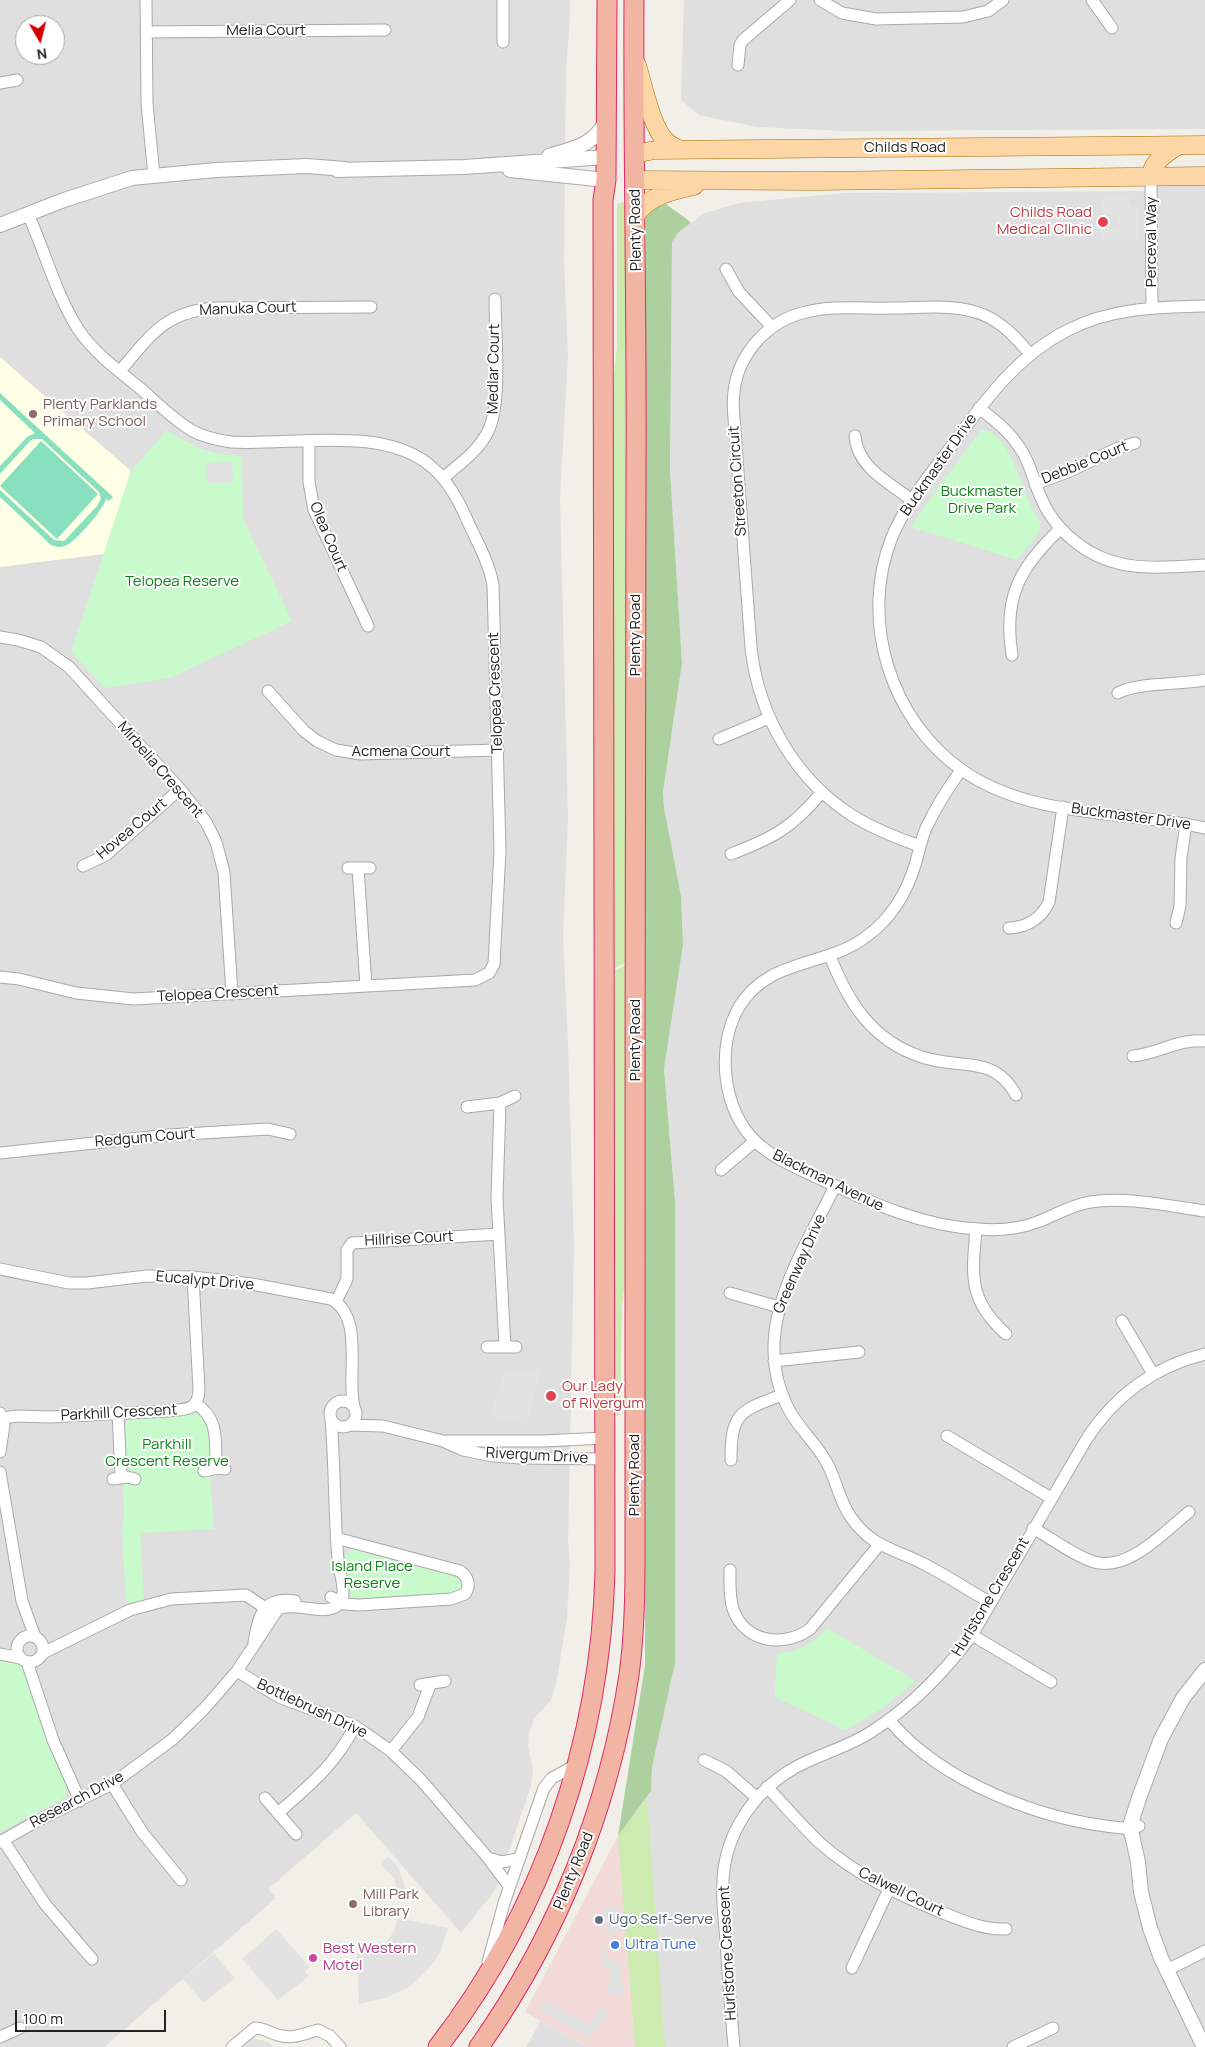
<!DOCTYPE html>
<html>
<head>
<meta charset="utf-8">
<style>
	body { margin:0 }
	#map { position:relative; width:1205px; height:2047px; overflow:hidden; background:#f2efe9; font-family:Manrope,sans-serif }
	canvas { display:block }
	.north { position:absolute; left:15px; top:15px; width:50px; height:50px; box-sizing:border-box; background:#fff; border:1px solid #a7a7a7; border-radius:50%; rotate:172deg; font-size:14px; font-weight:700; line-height:20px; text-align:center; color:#222 }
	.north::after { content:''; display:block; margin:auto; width:18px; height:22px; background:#d40000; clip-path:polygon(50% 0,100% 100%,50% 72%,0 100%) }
	.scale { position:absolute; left:15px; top:2010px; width:151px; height:22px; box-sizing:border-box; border:2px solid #222; border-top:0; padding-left:6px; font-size:15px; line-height:18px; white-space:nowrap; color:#222; -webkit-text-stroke:4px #fff; paint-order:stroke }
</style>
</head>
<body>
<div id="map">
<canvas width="1205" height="2047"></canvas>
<div class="north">N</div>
<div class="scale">100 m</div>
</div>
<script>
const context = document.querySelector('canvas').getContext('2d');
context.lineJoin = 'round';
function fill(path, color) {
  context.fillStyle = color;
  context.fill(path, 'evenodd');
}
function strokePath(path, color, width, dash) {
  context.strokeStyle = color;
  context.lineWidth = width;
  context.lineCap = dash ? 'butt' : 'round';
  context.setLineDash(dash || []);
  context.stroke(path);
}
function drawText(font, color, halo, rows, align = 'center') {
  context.font = font + ' Manrope,sans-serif';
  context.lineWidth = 4;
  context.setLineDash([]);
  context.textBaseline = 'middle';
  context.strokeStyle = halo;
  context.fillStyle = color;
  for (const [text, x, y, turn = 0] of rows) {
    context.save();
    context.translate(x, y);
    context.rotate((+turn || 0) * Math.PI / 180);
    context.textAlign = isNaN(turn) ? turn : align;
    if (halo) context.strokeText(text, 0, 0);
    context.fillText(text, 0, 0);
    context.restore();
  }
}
fill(new Path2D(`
	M 0,0 L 570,0 L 570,18 L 566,70 L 564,263 L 568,355 L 560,498 L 568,817 L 563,936 L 568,1042 L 574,1248 L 568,1541 L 570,1565 L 567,1618 L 556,1685 L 551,1700 L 535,1718 L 529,1732 L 528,1746 L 533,1769 L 531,1786 L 496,1889 L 461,1933 L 356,1813 L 268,1889 L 276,1898 L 104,2047 L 0,2047 ZM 25,25 L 55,25 L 55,55 L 25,55 Z
	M 684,0 L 1205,0 L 1205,129 L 845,131 L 757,127 L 699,115 L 681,100 Z
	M 1205,176 L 1205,2047 L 635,2047 L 618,1836 L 651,1791 L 652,1767 L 675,1663 L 675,1202 L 664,1069 L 683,945 L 681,896 L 664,807 L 663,792 L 682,663 L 670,470 L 672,242 L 679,232 L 705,213 L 739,203 L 843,193 L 1151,191 L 1151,177 Z
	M 541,2021 L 588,2047 L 526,2047 Z`), '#e0dfdf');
fill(new Path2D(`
	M 618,1836 L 635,2047 L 588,2047 L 525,2012 Z`), '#f2dad9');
fill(new Path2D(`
	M 0,357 L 131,471 L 104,554 L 0,567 Z`), '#ffffe5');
fill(new Path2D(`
	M 626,201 L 627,962 L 613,969 L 613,387 L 617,346 L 617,204 Z
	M 627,964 L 626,1276 L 622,1305 L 620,1416 L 614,1415 L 612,972 Z
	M 647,1798 L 665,2047 L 635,2047 L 618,1836 Z`), '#cdebb0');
fill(new Path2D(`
	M 655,191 C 662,205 680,212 691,223 L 679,232 L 672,242 L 670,470 L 682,663 L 663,792 L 664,807 L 681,896 L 683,945 L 664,1069 L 675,1202 L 675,1663 L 652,1767 L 651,1791 L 618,1836 L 645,1665 L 646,192 Z`), '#add19e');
fill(new Path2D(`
	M 167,430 C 191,447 213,455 242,456 L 243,519 L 292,621 L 170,678 L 105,688 L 71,652 L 131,471 Z
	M 981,430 C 1008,429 1021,485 1030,504 C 1033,511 1040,519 1040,525 C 1041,535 1023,551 1017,560 L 911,527 L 932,496 Z
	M 185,1414 L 202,1415 C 213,1428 215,1456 203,1469 L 210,1474 L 214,1529 L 140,1533 L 144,1600 L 129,1606 L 126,1600 L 122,1534 L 124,1515 L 123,1482 L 133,1474 L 126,1464 L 123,1427 L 125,1422 L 131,1418 Z
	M 354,1547 L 457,1574 L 462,1579 L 462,1588 L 456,1593 L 357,1600 C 341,1594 337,1553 354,1547 Z
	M 827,1628 L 916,1681 L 883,1708 L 845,1730 L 775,1697 L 777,1653 C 799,1652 812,1645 827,1628 Z
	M 0,1658 L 19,1662 L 24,1666 L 52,1752 L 67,1789 L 65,1797 L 61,1800 L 0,1832 Z`), '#c8facc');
fill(new Path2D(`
	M 0,393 L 113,497 L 109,501 L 106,499 C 104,509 76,541 67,545 C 61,548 56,547 51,545 L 0,497 L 0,490 L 54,540 L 64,541 L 67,538 L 97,506 L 101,499 L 99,492 L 42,439 L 33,439 L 30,441 L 0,474 L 0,466 L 27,437 L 35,433 L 0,400 Z
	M 41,441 L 98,494 L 57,539 L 0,486 Z`), '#88e0be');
fill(new Path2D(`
	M 1130,196 L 1130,205 L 1138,205 L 1138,239 L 1101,239 L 1101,229 L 1119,228 L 1119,216 L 1103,215 L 1103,197 Z
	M 232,462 L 233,482 L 207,483 L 206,463 Z
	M 540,1371 L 526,1425 L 491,1417 L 503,1373 Z
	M 389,1857 L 398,1867 L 409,1897 L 400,1900 L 394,1879 L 380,1862 Z
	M 603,1908 L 618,1908 L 620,1933 L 607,1934 Z
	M 398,1918 L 448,1928 L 440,1953 L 430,1967 L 410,1987 L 388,1997 L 359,2004 L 357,1954 L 369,1953 L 386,1942 L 394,1931 Z
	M 276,1929 L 310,1967 L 305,1971 L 309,1976 L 278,2000 L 242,1959 Z
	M 601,1947 L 606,1947 L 608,1960 L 621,1959 L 623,1993 L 608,1994 L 607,1987 L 611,1986 L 609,1969 L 604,1967 Z
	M 214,1953 L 234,1978 L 204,2003 L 183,1979 Z
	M 543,2001 L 589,2025 L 599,2007 L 612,2014 L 609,2019 L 603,2016 L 591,2038 L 539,2009 Z
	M 253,2038 L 268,2042 L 273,2047 L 243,2047 Z`), '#e2e2e2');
const minor = new Path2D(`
	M 146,0 L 147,103 L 154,176
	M 503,0 L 503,42
	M 820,0 L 842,13 L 876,19 L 963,17 L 988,11 L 1003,0
	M 1092,0 L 1112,28
	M 146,32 L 385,30
	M 738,65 L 740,45 L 743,40 L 790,0
	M 0,83 L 17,80
	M 1151,177 L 1152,308
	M 726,269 L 739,292 L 772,327
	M 1205,306 C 1158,307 1111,308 1068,330 C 1019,355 988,396 956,440 C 933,471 907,501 892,537 C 859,619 890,720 962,770 C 1031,819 1125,810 1205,828
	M 120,371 C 150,336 165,311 216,308 L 371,307
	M 979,408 C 999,423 1017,438 1027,461 C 1033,474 1036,488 1042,500 C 1050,518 1062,532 1078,544 C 1116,573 1159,568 1205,565
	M 855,436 C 857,467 889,483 912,500
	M 309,442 L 309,482 L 314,510 L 368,626
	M 443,478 C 458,465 476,453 486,435 C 503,409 495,332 495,299
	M 1035,484 L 1070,471 L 1118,448 L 1135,443
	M 0,637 L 18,640 L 41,647 L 69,667 L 180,789 L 206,822 L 216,842 L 224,872 L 232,994
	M 1012,655 C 1003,598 1019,568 1060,529
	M 268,691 L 304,731 L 317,741 L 336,750 L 361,754 L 498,750
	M 1118,693 C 1138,682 1180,685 1205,680
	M 719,739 L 769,718
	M 961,770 C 948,788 936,807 926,828 C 921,840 919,852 915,865 C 907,892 891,919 867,936 C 826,968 769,957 739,1007 C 716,1047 722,1109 756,1142 C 773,1158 797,1168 818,1178 C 870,1202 920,1226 978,1229 C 1000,1231 1020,1229 1040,1221 C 1057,1214 1072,1205 1090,1202 C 1125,1196 1169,1206 1205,1211
	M 920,846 C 897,838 874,829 853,816 C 795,779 759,717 751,648 L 734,418 C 733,409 733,400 734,392 C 738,353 769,320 806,312 C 833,305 865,309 893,308 C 923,308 956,303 984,315 C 1003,323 1017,339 1030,354
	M 731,854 C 773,838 792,828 822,792
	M 83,866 L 106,855 L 180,789
	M 348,868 L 370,868
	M 358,868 L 366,986
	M 1176,923 L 1180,906 L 1181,858 L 1186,824
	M 1009,928 C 1028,927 1041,919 1049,902 L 1063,807
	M 830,956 C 848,1002 872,1041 922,1057 C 960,1070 994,1054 1016,1095
	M 0,977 L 19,979 L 76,993 L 134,999 L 475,980 L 489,973 L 494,964 L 500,851 L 493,585 C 489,563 478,543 468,522 C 460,503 450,483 433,468 C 384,424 292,446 231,442 C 217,440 203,437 191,430 C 173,419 157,403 141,389 C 119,371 94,353 78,329 C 56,294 45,252 28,214
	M 1133,1056 C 1158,1054 1179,1038 1205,1041
	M 500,1103 L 515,1096
	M 467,1107 L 500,1103 L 497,1198 L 505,1347
	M 0,1153 L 169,1135 L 268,1129 L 290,1134
	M 721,1170 L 755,1141
	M 835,1186 C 802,1255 749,1328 787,1406 C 796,1425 811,1438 822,1455 C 836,1474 837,1497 850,1516 C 871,1547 892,1548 922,1563 C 946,1575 968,1590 991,1603
	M 976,1229 C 972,1276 968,1300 1006,1334
	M 0,1269 L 69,1283 L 87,1283 L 147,1276 L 193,1277 L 252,1284 L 331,1299 C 365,1317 346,1376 354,1407
	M 730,1293 L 779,1307
	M 336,1302 L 347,1279 L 347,1250 L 352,1243 L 499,1234
	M 1122,1321 L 1153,1374
	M 487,1347 L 516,1347
	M 774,1361 L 859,1352
	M330 1414a13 13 0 1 1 26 0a13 13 0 1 1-26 0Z
	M 196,1404 C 220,1419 215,1444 216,1468
	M 118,1413 L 121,1477
	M 3,1418 L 18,1416 L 49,1417 L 169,1411 C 186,1409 198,1411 199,1390 L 193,1277
	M 350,1425 L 383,1426 L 443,1441 L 463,1450 L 493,1456 L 521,1458 L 605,1459
	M 947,1436 L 1051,1498
	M 447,1441 L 543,1441 L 604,1438
	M 0,1452 L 4,1425 L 0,1413
	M 731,1460 C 731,1412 740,1411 782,1395
	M 204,1471 L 218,1468 L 225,1469
	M 0,1472 L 22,1601 L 35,1637
	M 113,1479 L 127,1477 L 135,1479
	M 1033,1528 C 1051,1538 1074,1556 1094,1562 C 1128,1572 1164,1532 1189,1512
	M 730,1570 C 730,1582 729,1596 733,1609 C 745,1643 784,1648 810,1629 L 879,1545
	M 331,1597 L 344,1604 L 359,1605 L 451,1599 L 465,1594 C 471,1585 468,1577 460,1571 L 336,1538
	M 972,1635 L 1051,1682
	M17 1649a13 13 0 1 1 26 0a13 13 0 1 1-26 0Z
	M 254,1642 C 259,1615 263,1596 295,1601
	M 43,1653 L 130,1610 L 171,1599 L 246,1595 L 274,1614
	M 0,1654 L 20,1658
	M 27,1662 L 53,1740 L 80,1801
	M 237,1671 L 279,1697 L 355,1726 L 391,1751 L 421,1780 L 488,1858 L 509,1886
	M 420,1685 L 445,1681
	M 889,1720 C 942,1783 1043,1821 1123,1828 L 1130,1829 L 1139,1826
	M 391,1751 L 418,1717 L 430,1685
	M 704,1760 L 726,1771 L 757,1798
	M 112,1784 L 142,1832 L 181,1880
	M 767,1787 C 785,1806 801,1825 820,1843 C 856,1875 899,1895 943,1913 C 964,1921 983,1930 1006,1929
	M 265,1798 L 296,1834
	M 278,1813 C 311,1784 334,1766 355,1726
	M 3,1840 L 45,1904 L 92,1959
	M 0,1842 L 37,1821 L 112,1784 L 173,1739 L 204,1709 L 237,1671 L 278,1609 C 295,1601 325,1617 338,1605 C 349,1595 339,1573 338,1560 C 334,1513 335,1466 331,1419
	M 488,1858 L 502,1862 L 518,1859
	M 488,1962 L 504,1903 L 544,1788 L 552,1778 L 578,1764
	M 852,1968 L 889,1889
	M 1167,1970 L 1205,1951
	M 0,2037 L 20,2028
	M 232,2047 L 255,2028 C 264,2028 270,2033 278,2035 C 293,2040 305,2033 318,2030 L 330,2036 L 340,2047
	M 734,2047 C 731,2012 728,1976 726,1941 C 724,1917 721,1893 724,1869 C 730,1826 758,1788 796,1767 C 820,1754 848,1747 871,1732 C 912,1706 943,1674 972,1635 L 1086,1440 C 1114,1396 1155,1366 1205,1354
	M 1013,2047 L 1053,2028`);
const tertiary = new Path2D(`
	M 549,156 C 574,148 593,146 606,121
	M 337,170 L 464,167 L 606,157
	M 510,170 L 606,180
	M 0,225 L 64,200 L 132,178 L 216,170 L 307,166 L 345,169
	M 1204,2047 L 1161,1958 L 1150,1928 L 1141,1892 L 1138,1862 L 1130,1826 L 1139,1798 L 1161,1739 L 1183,1698 L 1205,1670`);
const primary = new Path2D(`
	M 637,65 C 643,84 652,130 667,142 C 670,145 676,148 680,150
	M 634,154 L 655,150 L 1205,145
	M 1151,177 C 1151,162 1166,154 1177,146
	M 634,180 L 816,181 L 1205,176
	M 635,216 C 648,196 671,191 694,186`);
const trunk = new Path2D(`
	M 438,2047 C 543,1911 601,1742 605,1571 L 603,200 L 606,180 L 607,0
	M 479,2047 C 557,1936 609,1808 629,1675 C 634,1638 635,1602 635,1565 C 634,1201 636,836 636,472 C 637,315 633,157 634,0`);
strokePath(minor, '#a9a9a9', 13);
strokePath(tertiary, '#a9a9a9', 16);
strokePath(primary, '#a06b00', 19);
strokePath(trunk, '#dc2a67', 21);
strokePath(minor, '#fff', 11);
strokePath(tertiary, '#fff', 14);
strokePath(primary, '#fcd6a4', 18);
strokePath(trunk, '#f2b4a3', 19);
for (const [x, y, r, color] of [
	[1103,222,6,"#e0444e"],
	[33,414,5,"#8d6e63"],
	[551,1396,6,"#e0444e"],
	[353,1904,5,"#8d6e63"],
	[599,1920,5,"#5c6f8a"],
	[615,1945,5,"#3f7fe0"],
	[313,1958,5,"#d1479c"]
]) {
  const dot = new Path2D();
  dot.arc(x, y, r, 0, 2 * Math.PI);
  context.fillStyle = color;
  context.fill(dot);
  strokePath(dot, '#fff', 2);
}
drawText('15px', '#222', '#fff', [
	["Melia Court",266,31],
	["Childs Road",905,148],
	["Plenty Road",636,230,-91],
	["Perceval Way",1152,242,-90],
	["Manuka Court",248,309,-2],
	["Medlar Court",494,369,-89],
	["Debbie Court",1085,463,-22],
	["Buckmaster Drive",939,465,-55],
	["Streeton Circuit",738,481,-94],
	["Olea Court",328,537,67],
	["Plenty Road",636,635,-90],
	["Telopea Crescent",496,693,-92],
	["Acmena Court",401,752],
	["Mirbelia Crescent",160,770,49],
	["Buckmaster Drive",1131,817,8],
	["Hovea Court",132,829,-40],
	["Telopea Crescent",218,994,-3],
	["Plenty Road",636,1040,-90],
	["Redgum Court",145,1138,-5],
	["Blackman Avenue",828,1181,26],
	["Hillrise Court",409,1239,-3],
	["Greenway Drive",800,1264,-66],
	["Eucalypt Drive",205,1281,5],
	["Parkhill Crescent",119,1413,-3],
	["Rivergum Drive",537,1456,3],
	["Plenty Road",635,1475,-90],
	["Hurlstone Crescent",991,1597,-59],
	["Bottlebrush Drive",312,1709,25],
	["Research Drive",77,1800,-28],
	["Plenty Road",574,1871,-68],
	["Calwell Court",901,1892,26],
	["Hurlstone Crescent",728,1953,-93]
]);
drawText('15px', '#be3a42', '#fff', [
	["Childs Road",1092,213],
	["Medical Clinic",1092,230],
	["Our Lady",562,1387,"left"],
	["of Rivergum",562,1404,"left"]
], 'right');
drawText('15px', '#785e54', '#fff', [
	["Plenty Parklands",43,405],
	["Primary School",43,422],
	["Mill Park",363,1895],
	["Library",363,1912]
], 'left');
drawText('15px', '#0c8416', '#fff', [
	["Buckmaster",982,492],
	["Drive Park",982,509],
	["Telopea Reserve",182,582],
	["Parkhill",167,1445],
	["Crescent Reserve",167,1462],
	["Island Place",372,1567],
	["Reserve",372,1584]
]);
drawText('15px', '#4e5e75', '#fff', [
	["Ugo Self-Serve",609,1920]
], 'left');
drawText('15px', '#366cbe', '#fff', [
	["Ultra Tune",625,1945]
], 'left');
drawText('15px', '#b23c85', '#fff', [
	["Best Western",323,1949],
	["Motel",323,1966]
], 'left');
</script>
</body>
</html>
